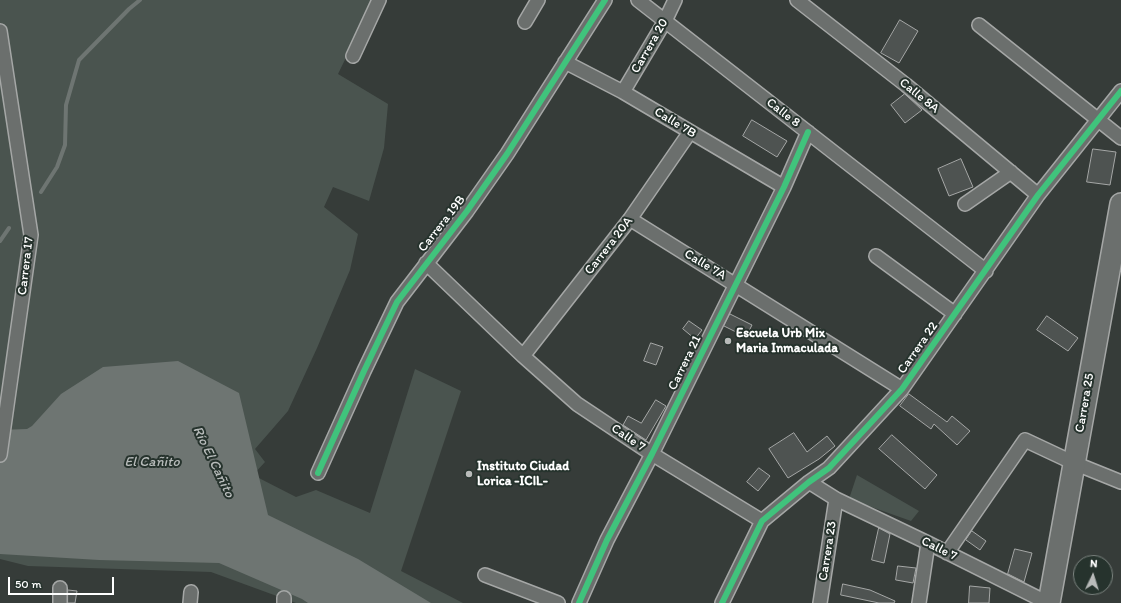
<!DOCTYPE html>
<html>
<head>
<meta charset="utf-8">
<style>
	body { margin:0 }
	#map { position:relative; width:1121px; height:603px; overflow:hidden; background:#363c39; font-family:Itim,sans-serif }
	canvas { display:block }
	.north { position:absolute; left:1073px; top:555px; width:40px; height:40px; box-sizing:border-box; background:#26332d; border:1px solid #7d8581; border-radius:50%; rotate:4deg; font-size:11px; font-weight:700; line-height:16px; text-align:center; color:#fff }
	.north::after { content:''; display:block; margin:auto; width:14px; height:18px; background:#b9bbba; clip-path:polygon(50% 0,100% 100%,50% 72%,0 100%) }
	.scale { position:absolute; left:8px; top:577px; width:106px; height:18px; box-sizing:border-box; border:2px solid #fff; border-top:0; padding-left:5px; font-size:12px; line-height:14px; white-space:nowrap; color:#fff; -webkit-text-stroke:3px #26332d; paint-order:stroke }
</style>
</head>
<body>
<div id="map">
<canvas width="1121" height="603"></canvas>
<div class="north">N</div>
<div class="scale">50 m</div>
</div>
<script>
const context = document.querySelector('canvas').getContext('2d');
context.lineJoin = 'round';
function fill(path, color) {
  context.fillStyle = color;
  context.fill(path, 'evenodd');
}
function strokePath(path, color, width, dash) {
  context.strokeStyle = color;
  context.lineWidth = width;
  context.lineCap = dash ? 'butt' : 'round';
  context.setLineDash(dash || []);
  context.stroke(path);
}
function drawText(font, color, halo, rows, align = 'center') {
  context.font = font + ' Itim,sans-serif';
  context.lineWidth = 4;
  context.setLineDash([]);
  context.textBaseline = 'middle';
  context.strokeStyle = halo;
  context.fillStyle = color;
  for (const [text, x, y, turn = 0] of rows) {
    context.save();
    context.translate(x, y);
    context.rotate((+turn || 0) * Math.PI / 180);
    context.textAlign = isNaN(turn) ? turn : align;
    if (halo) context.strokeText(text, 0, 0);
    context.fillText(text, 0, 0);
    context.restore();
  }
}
fill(new Path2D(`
	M 0,0 L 374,0 L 338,74 L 388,104 L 384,148 L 369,201 L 333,187 L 324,207 L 358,234 L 350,270 L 317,348 L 288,411 L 255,449 L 265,462 L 253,475 L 296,497 L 316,490 L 370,513 L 415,369 L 461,391 L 401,571 L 463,603 L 296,603 L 211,572 L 28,566 L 0,559 Z
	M 857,475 L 919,511 L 911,521 L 849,499 Z`), '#4a544f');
fill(new Path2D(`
	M 178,361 L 239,393 L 268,515 L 358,559 L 431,603 L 308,603 L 302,599 L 219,563 L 99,560 L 0,554 L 0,430 L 27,429 L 32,426 L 61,394 L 103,367 Z`), '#6e7572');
strokePath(new Path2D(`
	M 41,192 L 57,167 L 65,145 L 66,105 L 79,60 L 129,9 L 140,0
	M 0,241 L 9,228`), '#6e7572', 4);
const building = new Path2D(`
	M 900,20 L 918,31 L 899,63 L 881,53 Z
	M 905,94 L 922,110 L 905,123 L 891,105 Z
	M 752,120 L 787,141 L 777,157 L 743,136 Z
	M 1093,149 L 1116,152 L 1110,185 L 1087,182 Z
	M 961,159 L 973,187 L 949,196 L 938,169 Z
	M 730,314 L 752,325 L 746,337 L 724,326 Z
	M 1047,316 L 1078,338 L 1068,351 L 1037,330 Z
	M 689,321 L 702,330 L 695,339 L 683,329 Z
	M 651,343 L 663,347 L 656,365 L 644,361 Z
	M 909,394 L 947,422 L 952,416 L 970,431 L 957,445 L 934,424 L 931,429 L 900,406 Z
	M 656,400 L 666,406 L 646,440 L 623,425 L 628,416 L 641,423 Z
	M 794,433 L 807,452 L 827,436 L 835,446 L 819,459 L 788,478 L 769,449 Z
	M 892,435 L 937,475 L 925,489 L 879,449 Z
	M 759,468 L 770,476 L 758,491 L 747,482 Z
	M 879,528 L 890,534 L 884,563 L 872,560 Z
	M 972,531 L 986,541 L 980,550 L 966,540 Z
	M 1015,549 L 1032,553 L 1024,582 L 1008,574 Z
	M 898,566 L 916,568 L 913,583 L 896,580 Z
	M 843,584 L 870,590 L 895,601 L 894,603 L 879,603 L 841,595 Z
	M 970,586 L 990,588 L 989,603 L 969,603 Z
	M 68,590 L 77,591 L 75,603 L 68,603 Z`);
fill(building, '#4e5351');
strokePath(building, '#a5a7a6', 1);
const minor = new Path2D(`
	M 638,0 L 986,271
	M 797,0 L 906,85 L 1038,195
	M 525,22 L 538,0
	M 979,25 L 1121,138
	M 0,31 L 31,235 L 0,455
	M 353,56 L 379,0
	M 565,62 L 623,92 L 784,187
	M 623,92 L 665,21 L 675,0
	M 965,204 L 1011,172
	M 630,219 L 902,389
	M 876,256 L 955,314
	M 426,263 L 523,356 L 577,404 L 652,454 L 762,521
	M 523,356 L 630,219 L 690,132
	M 318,473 L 364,371 L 397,302 L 467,211 L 507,154 L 605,0
	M 809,482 L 836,499 L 928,543 L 1048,603
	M 947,553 L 1025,440 L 1074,463 L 1121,482
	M 485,575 L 558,603
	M 60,588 L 60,603
	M 190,603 L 191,592
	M 284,603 L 284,598
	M 579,603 L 607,540 L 652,454 L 736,284 L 784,187 L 808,132
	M 722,603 L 762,521 L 809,482 L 829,468 L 902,389 L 1038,195 L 1121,91
	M 820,603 L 836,499
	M 919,603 L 928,543`);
const primary = new Path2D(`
	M 1049,603 L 1121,204`);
strokePath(minor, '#a5a7a6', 16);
strokePath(primary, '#a5a7a6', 24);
strokePath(minor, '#6b6f6d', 13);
strokePath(primary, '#6b6f6d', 21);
strokePath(new Path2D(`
	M 318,473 L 364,371 L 397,302 L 467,211 L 507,154 L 605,0
	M 579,603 L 607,540 L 652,454 L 736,284 L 784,187 L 808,132
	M 722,603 L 762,521 L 809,482 L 829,468 L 902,389 L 1038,195 L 1121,91`), '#40c37c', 6);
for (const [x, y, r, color] of [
	[728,341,4,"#b9bbba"],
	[469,474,4,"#b9bbba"]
]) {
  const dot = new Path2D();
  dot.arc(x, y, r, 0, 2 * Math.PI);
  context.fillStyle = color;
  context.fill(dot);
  strokePath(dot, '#26332d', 1.5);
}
drawText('13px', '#fff', '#26332d', [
	["Carrera 20",650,46,-60],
	["Calle 8A",919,96,39],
	["Calle 8",783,113,38],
	["Calle 7B",675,123,31],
	["Carrera 19B",442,224,-52],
	["Carrera 20A",609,246,-52],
	["Calle 7A",705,265,31],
	["Carrera 17",26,266,-83],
	["Carrera 22",918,348,-55],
	["Carrera 21",685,363,-64],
	["Carrera 25",1085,403,-80],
	["Calle 7",628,438,34],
	["Calle 7",939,549,26],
	["Carrera 23",828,551,-81]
]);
drawText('bold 13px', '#fff', '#26332d', [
	["Escuela Urb Mix",736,334],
	["Maria Inmaculada",736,349],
	["Instituto Ciudad",477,467],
	["Lorica -ICIL-",477,482]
], 'left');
drawText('italic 14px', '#b9bdbc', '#26332d', [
	["El Cañito",152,462],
	["Río El Cañito",213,462,64]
]);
</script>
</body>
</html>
